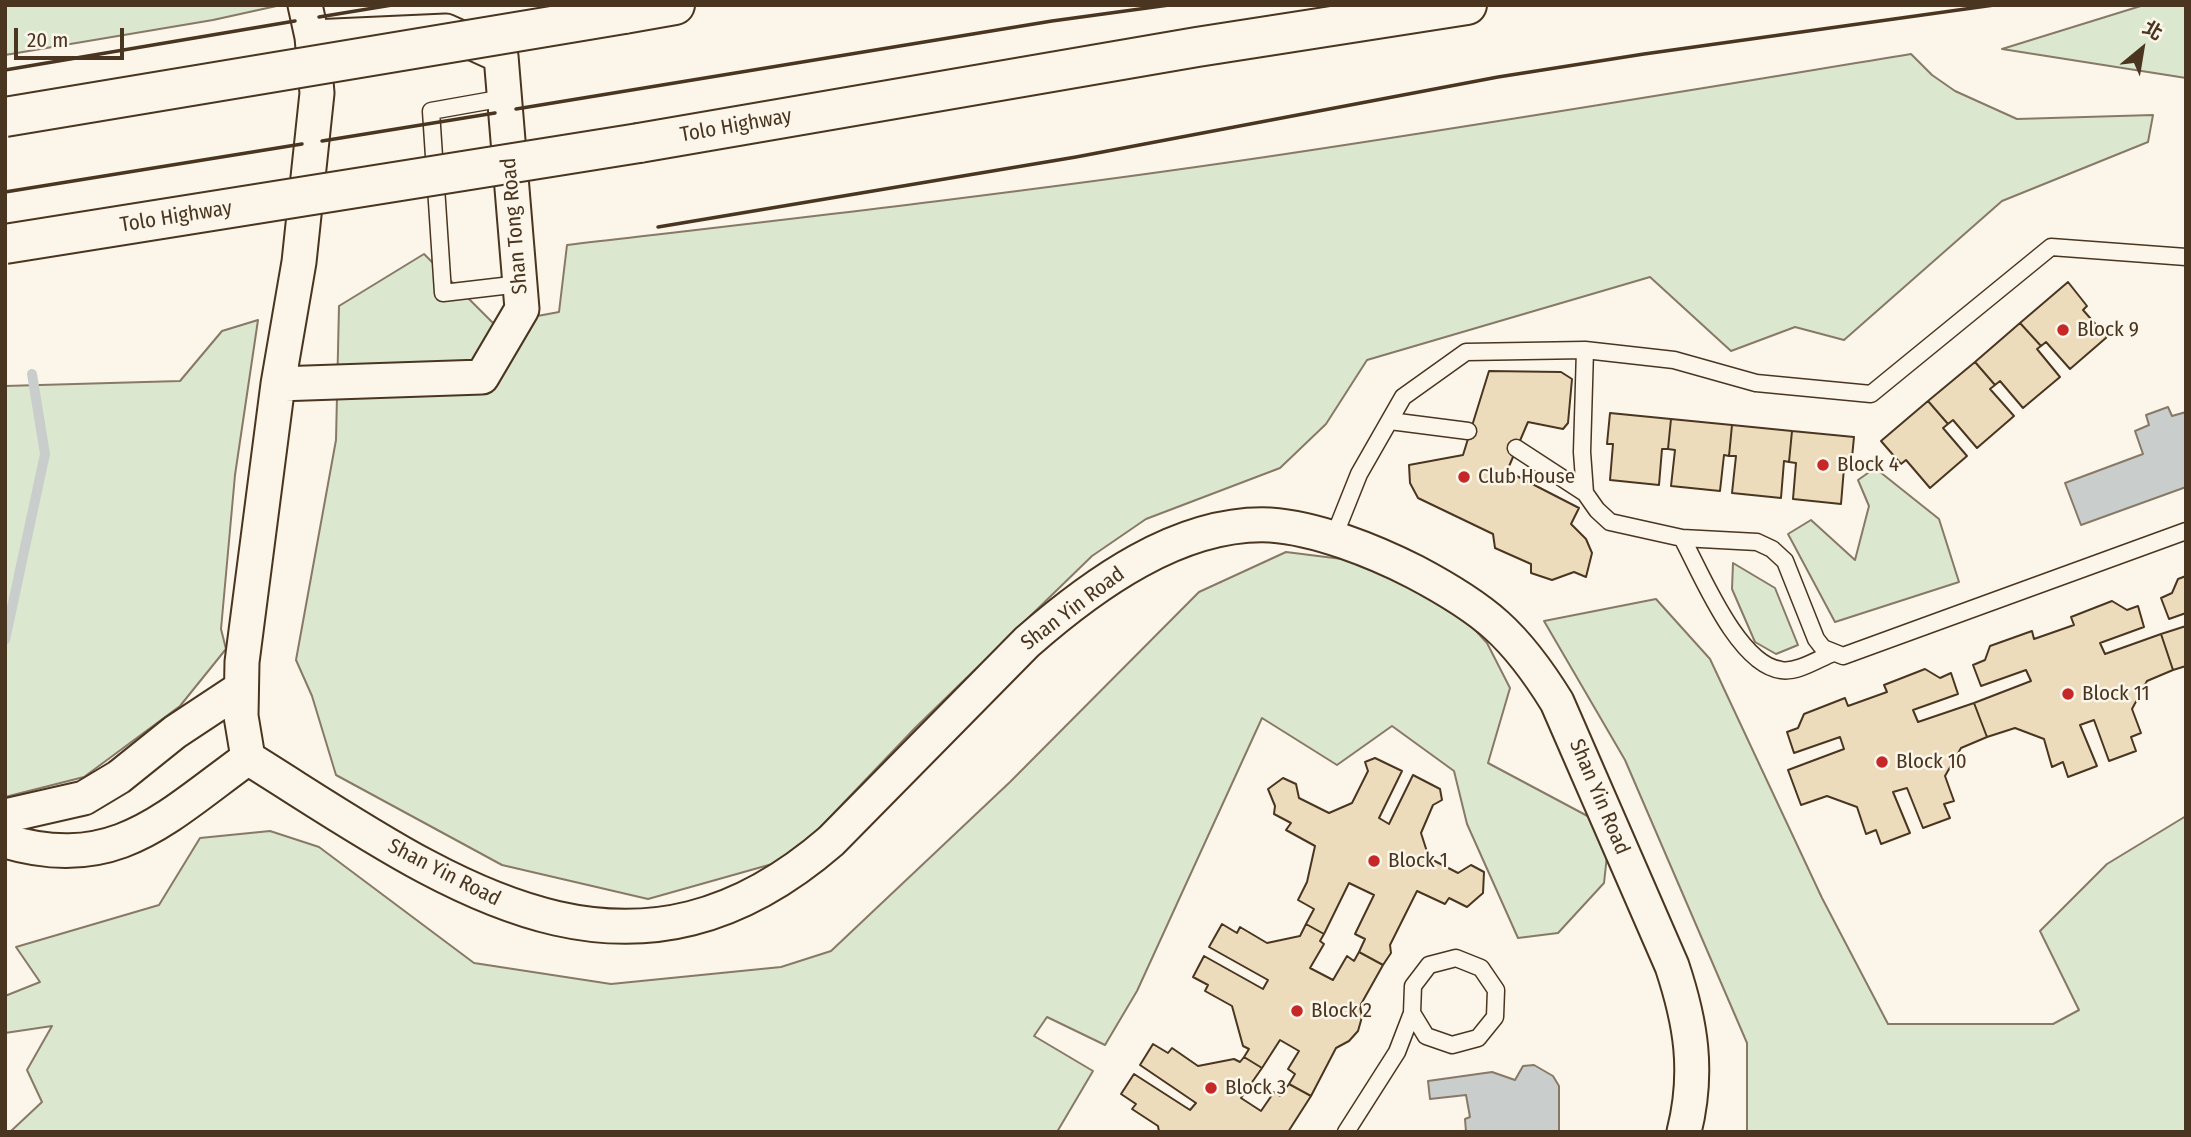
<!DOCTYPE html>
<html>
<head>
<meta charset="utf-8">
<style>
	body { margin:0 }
	#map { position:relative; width:2191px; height:1137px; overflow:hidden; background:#fbf6e9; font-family:"Fira Sans Condensed","Noto Sans TC",sans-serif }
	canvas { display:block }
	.frame { position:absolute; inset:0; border:7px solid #4a3520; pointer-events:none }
	.north { position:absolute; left:2107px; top:14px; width:70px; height:70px; -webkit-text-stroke:5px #fbf6e9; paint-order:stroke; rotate:30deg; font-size:19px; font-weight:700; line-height:28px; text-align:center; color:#4a3520 }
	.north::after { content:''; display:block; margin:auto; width:24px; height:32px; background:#4a3520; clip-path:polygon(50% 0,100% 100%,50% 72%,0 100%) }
	.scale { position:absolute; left:14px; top:28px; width:110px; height:32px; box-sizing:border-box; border:4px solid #4a3520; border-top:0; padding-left:9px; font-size:21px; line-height:24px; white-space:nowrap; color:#4a3520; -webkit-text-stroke:5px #fbf6e9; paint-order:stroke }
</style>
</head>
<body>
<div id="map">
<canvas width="2191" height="1137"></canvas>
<div class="frame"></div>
<div class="north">北</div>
<div class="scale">20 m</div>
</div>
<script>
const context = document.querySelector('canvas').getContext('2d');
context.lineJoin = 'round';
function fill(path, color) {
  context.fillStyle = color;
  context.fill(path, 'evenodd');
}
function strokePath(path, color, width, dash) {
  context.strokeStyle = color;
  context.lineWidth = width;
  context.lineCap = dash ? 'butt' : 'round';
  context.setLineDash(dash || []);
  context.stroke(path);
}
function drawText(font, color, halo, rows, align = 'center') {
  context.font = font + ' "Fira Sans Condensed",sans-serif';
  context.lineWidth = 5;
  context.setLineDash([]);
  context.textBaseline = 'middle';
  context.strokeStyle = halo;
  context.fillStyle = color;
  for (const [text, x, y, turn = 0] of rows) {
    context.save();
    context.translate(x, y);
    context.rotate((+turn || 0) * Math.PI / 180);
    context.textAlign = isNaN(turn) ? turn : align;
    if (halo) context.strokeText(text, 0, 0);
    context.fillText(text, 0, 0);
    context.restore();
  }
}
const green = new Path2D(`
	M 5,5 L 281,5 L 213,20 L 5,55 Z
	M 2144,5 L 2186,5 L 2186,78 L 2002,49 Z
	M 1911,54 L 1932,75 L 1955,91 L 2017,119 L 2153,115 L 2148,142 L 2002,201 L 1844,340 L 1795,327 L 1731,351 L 1650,277 L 1367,360 L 1326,424 L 1280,468 L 1146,519 L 1092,556 L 915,728 L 790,859 L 648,899 L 502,865 L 336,775 L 312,696 L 296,660 L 336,440 L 339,306 L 424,254 L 494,324 L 559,312 L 567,245 C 789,219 1010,194 1231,162 C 1458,129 1685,91 1911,54 Z
	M 258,320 L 235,475 L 221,629 L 226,649 L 180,706 L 84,777 L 5,797 L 5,386 L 180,381 L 222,331 Z
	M 1875,468 L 1939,519 L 1959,582 L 1835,622 L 1788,534 L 1811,520 L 1855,560 L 1869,506 L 1858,480 Z
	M 1286,552 L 1382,564 L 1442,594 L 1487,643 L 1510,688 L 1488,763 L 1610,828 L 1604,883 L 1558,933 L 1518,938 L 1467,824 L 1454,771 L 1392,726 L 1337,765 L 1262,718 L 1137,991 L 1105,1045 L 1047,1017 L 1034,1036 L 1093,1071 L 1057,1132 L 10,1132 L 42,1102 L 27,1070 L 52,1026 L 5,1033 L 5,996 L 40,982 L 16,947 L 159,905 L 200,838 L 270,831 L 319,847 L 474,963 L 611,984 L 781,967 L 831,951 L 1010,782 L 1199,592 Z
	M 1733,563 L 1775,588 L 1798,645 L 1776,654 L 1755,642 L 1732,589 Z
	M 1656,599 L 1710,659 L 1822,898 L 1888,1024 L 2053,1024 L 2079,1010 L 2040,931 L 2107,864 L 2186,816 L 2186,1132 L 1747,1132 L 1747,1043 L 1625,760 L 1544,621 Z`);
fill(green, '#dce7d0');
strokePath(green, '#887966', 2);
const water = new Path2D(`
	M 2168,407 L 2172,416 L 2186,412 L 2186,487 L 2081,525 L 2065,483 L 2143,454 L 2135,431 L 2149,425 L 2146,415 Z
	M 1534,1065 L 1553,1076 L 1559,1086 L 1559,1132 L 1466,1132 L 1465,1119 L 1470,1117 L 1466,1095 L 1430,1099 L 1428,1081 L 1492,1072 L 1515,1080 L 1523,1066 Z`);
fill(water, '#c9cecd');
strokePath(water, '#887966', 2);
strokePath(new Path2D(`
	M 5,640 L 45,454 L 32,374`), '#c9cecd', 10);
const building = new Path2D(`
	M 2068,282 L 2087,306 L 2083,310 L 2107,337 L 2070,369 L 2046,342 L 2041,346 L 2020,323 Z
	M 2020,323 L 2041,346 L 2037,349 L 2060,377 L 2023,408 L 2000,381 L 1995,385 L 1975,362 Z
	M 1975,362 L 1995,385 L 1990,389 L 2014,416 L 1977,448 L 1953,420 L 1948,424 L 1928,401 Z
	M 1489,371 L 1561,372 L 1572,379 L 1568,423 L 1563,429 L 1528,422 L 1507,471 L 1579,508 L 1571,524 L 1586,539 L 1592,553 L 1586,577 L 1574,572 L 1552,580 L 1531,573 L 1531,564 L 1495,548 L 1493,534 L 1418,498 L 1410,483 L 1409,465 L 1463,455 Z
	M 1928,401 L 1948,424 L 1943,428 L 1967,456 L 1930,488 L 1906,460 L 1901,464 L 1881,441 Z
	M 1610,413 L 1671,419 L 1668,449 L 1662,449 L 1659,485 L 1610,480 L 1613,444 L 1607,444 Z
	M 1671,419 L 1732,425 L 1729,456 L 1724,455 L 1720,491 L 1671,486 L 1675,450 L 1668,449 Z
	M 1732,425 L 1792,431 L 1789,462 L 1784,461 L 1781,498 L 1732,493 L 1736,456 L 1729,456 Z
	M 1792,431 L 1854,437 L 1851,468 L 1844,468 L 1841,504 L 1793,499 L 1796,463 L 1789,462 Z
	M 2186,576 L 2186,613 L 2169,619 L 2161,598 L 2172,593 L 2178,579 Z
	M 2112,601 L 2127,610 L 2138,606 L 2144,627 L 2100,643 L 2105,654 L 2161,634 L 2173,670 L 2147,681 L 2132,709 L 2141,733 L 2131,737 L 2136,751 L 2109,761 L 2094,720 L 2080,725 L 2097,766 L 2068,777 L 2063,762 L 2052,767 L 2044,739 L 2015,728 L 1987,737 L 1974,703 L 2031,681 L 2026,670 L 1981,686 L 1973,665 L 1985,660 L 1990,646 L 2032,631 L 2034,639 L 2074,625 L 2071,617 Z
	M 2186,626 L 2186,666 L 2173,670 L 2161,634 Z
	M 1925,669 L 1940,678 L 1951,673 L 1958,694 L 1913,710 L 1918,722 L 1974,703 L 1987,737 L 1961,748 L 1945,776 L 1954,801 L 1944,804 L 1950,818 L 1923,828 L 1907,788 L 1893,792 L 1910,833 L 1881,844 L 1876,830 L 1866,834 L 1857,807 L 1827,796 L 1801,805 L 1788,770 L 1844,749 L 1840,737 L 1794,753 L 1787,732 L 1798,728 L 1804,714 L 1845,698 L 1848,706 L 1887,692 L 1884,685 Z
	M 1375,758 L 1402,771 L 1379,818 L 1389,824 L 1413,775 L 1440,789 L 1442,800 L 1433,805 L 1421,833 L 1429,858 L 1458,873 L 1471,865 L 1484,872 L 1483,893 L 1467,907 L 1449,898 L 1445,904 L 1417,891 L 1390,945 L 1391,953 L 1383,965 L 1359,952 L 1365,939 L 1355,934 L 1374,895 L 1349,883 L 1324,934 L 1306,924 L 1314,909 L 1298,900 L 1307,882 L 1315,846 L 1286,830 L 1291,823 L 1274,814 L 1275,806 L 1268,789 L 1283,778 L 1296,784 L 1299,798 L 1329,813 L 1352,803 L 1368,771 L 1365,762 Z
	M 1222,924 L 1237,933 L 1240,927 L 1267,943 L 1300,936 L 1306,924 L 1324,934 L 1320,941 L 1324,944 L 1310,968 L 1333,980 L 1347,956 L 1354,961 L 1359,952 L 1383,965 L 1360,1006 L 1362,1017 L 1358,1031 L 1349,1041 L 1336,1048 L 1311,1096 L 1289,1084 L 1295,1074 L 1288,1069 L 1299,1051 L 1280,1040 L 1262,1068 L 1244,1057 L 1249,1049 L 1243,1046 L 1232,1006 L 1205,991 L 1208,985 L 1193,977 L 1204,956 L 1263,989 L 1268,980 L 1209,947 Z
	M 1153,1044 L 1168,1053 L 1172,1048 L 1198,1066 L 1234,1059 L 1240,1062 L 1244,1057 L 1262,1068 L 1241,1098 L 1261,1111 L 1274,1092 L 1280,1096 L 1289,1084 L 1311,1096 L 1288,1132 L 1159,1132 L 1158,1126 L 1132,1109 L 1136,1104 L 1121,1094 L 1134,1074 L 1190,1110 L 1196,1103 L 1140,1065 Z`);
fill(building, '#ecdcbc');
strokePath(building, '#4a3520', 2);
const service = new Path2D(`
	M 504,98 L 431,111 L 443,293 L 520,284
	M 1585,350 L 1582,452 L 1585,493 L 1597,510 L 1610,522 L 1682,538 L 1757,542 L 1772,549 L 1785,561 L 1816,639 L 1823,648 L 1843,656 L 2186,531
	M 1390,421 L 1468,431
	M 1516,448 L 1585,493
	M 1682,538 C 1701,573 1738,665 1781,670 C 1797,673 1818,659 1833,653
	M 1333,539 L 1359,474 L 1403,397 L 1466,352 L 1585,350 L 1674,360 L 1756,383 L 1871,394 L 2051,247 L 2186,257
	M 1346,1132 L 1397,1052 L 1412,1013 L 1413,986 L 1429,965 L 1456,958 L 1481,968 L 1496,990 L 1495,1017 L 1478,1038 L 1452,1045 L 1426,1036 L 1412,1013`);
const minor = new Path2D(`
	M 278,384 L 482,377 L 522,309 L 501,56 L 446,31 L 312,37
	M 248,758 C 439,877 622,1022 831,841 L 1027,642 C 1091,586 1179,521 1270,525 C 1316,528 1374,551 1415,572 C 1485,609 1515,634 1557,702 L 1672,966 C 1691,1023 1699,1072 1684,1132
	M 248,758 L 241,716 L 242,662 L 278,384 L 299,262 L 317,93 L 312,37 L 305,5
	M 5,816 L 84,798 L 119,777 L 175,732 L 240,689
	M 5,841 C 115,874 165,818 248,758`);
const motorway = new Path2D(`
	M 624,14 L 675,5
	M 639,143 L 1197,47 L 1467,5`);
strokePath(service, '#4a3520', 19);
strokePath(minor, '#4a3520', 37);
strokePath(motorway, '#4a3520', 42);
strokePath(service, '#fbf6e9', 16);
strokePath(minor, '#fbf6e9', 33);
strokePath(motorway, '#fbf6e9', 38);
const motorwayBridge = new Path2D(`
	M 5,117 L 624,14
	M 5,244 L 639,143`);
strokePath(motorwayBridge, '#4a3520', 42, []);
strokePath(motorwayBridge, '#fbf6e9', 38);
strokePath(new Path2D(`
	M 319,17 L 392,5
	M 5,70 L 295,21
	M 516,109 L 1052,21 L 1169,5
	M 322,141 L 495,113
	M 5,192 L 302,144
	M 658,227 L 1076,157 L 1498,77 L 1644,54 L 1994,5`), '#4a3520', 3.5);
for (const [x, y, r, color] of [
	[2063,330,7,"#c62828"],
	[1823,465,7,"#c62828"],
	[1464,477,7,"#c62828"],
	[2068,694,7,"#c62828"],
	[1882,762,7,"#c62828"],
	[1374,861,7,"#c62828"],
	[1297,1011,7,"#c62828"],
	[1211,1088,7,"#c62828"]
]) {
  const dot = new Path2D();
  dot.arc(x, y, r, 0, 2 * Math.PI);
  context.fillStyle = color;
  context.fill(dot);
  strokePath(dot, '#fbf6e9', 2.5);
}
drawText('21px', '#4a3520', '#fbf6e9', [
	["Tolo Highway",736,126,-10],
	["Tolo Highway",176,217,-9],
	["Shan Tong Road",515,226,-95],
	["Shan Yin Road",1073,609,-37],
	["Shan Yin Road",1599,797,67],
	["Shan Yin Road",444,873,27]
]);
drawText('21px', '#4a3520', '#fbf6e9', [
	["Block 9",2077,330],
	["Block 4",1837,465],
	["Club House",1478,477],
	["Block 11",2082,694],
	["Block 10",1896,762],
	["Block 1",1388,861],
	["Block 2",1311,1011],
	["Block 3",1225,1088]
], 'left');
</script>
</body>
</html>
